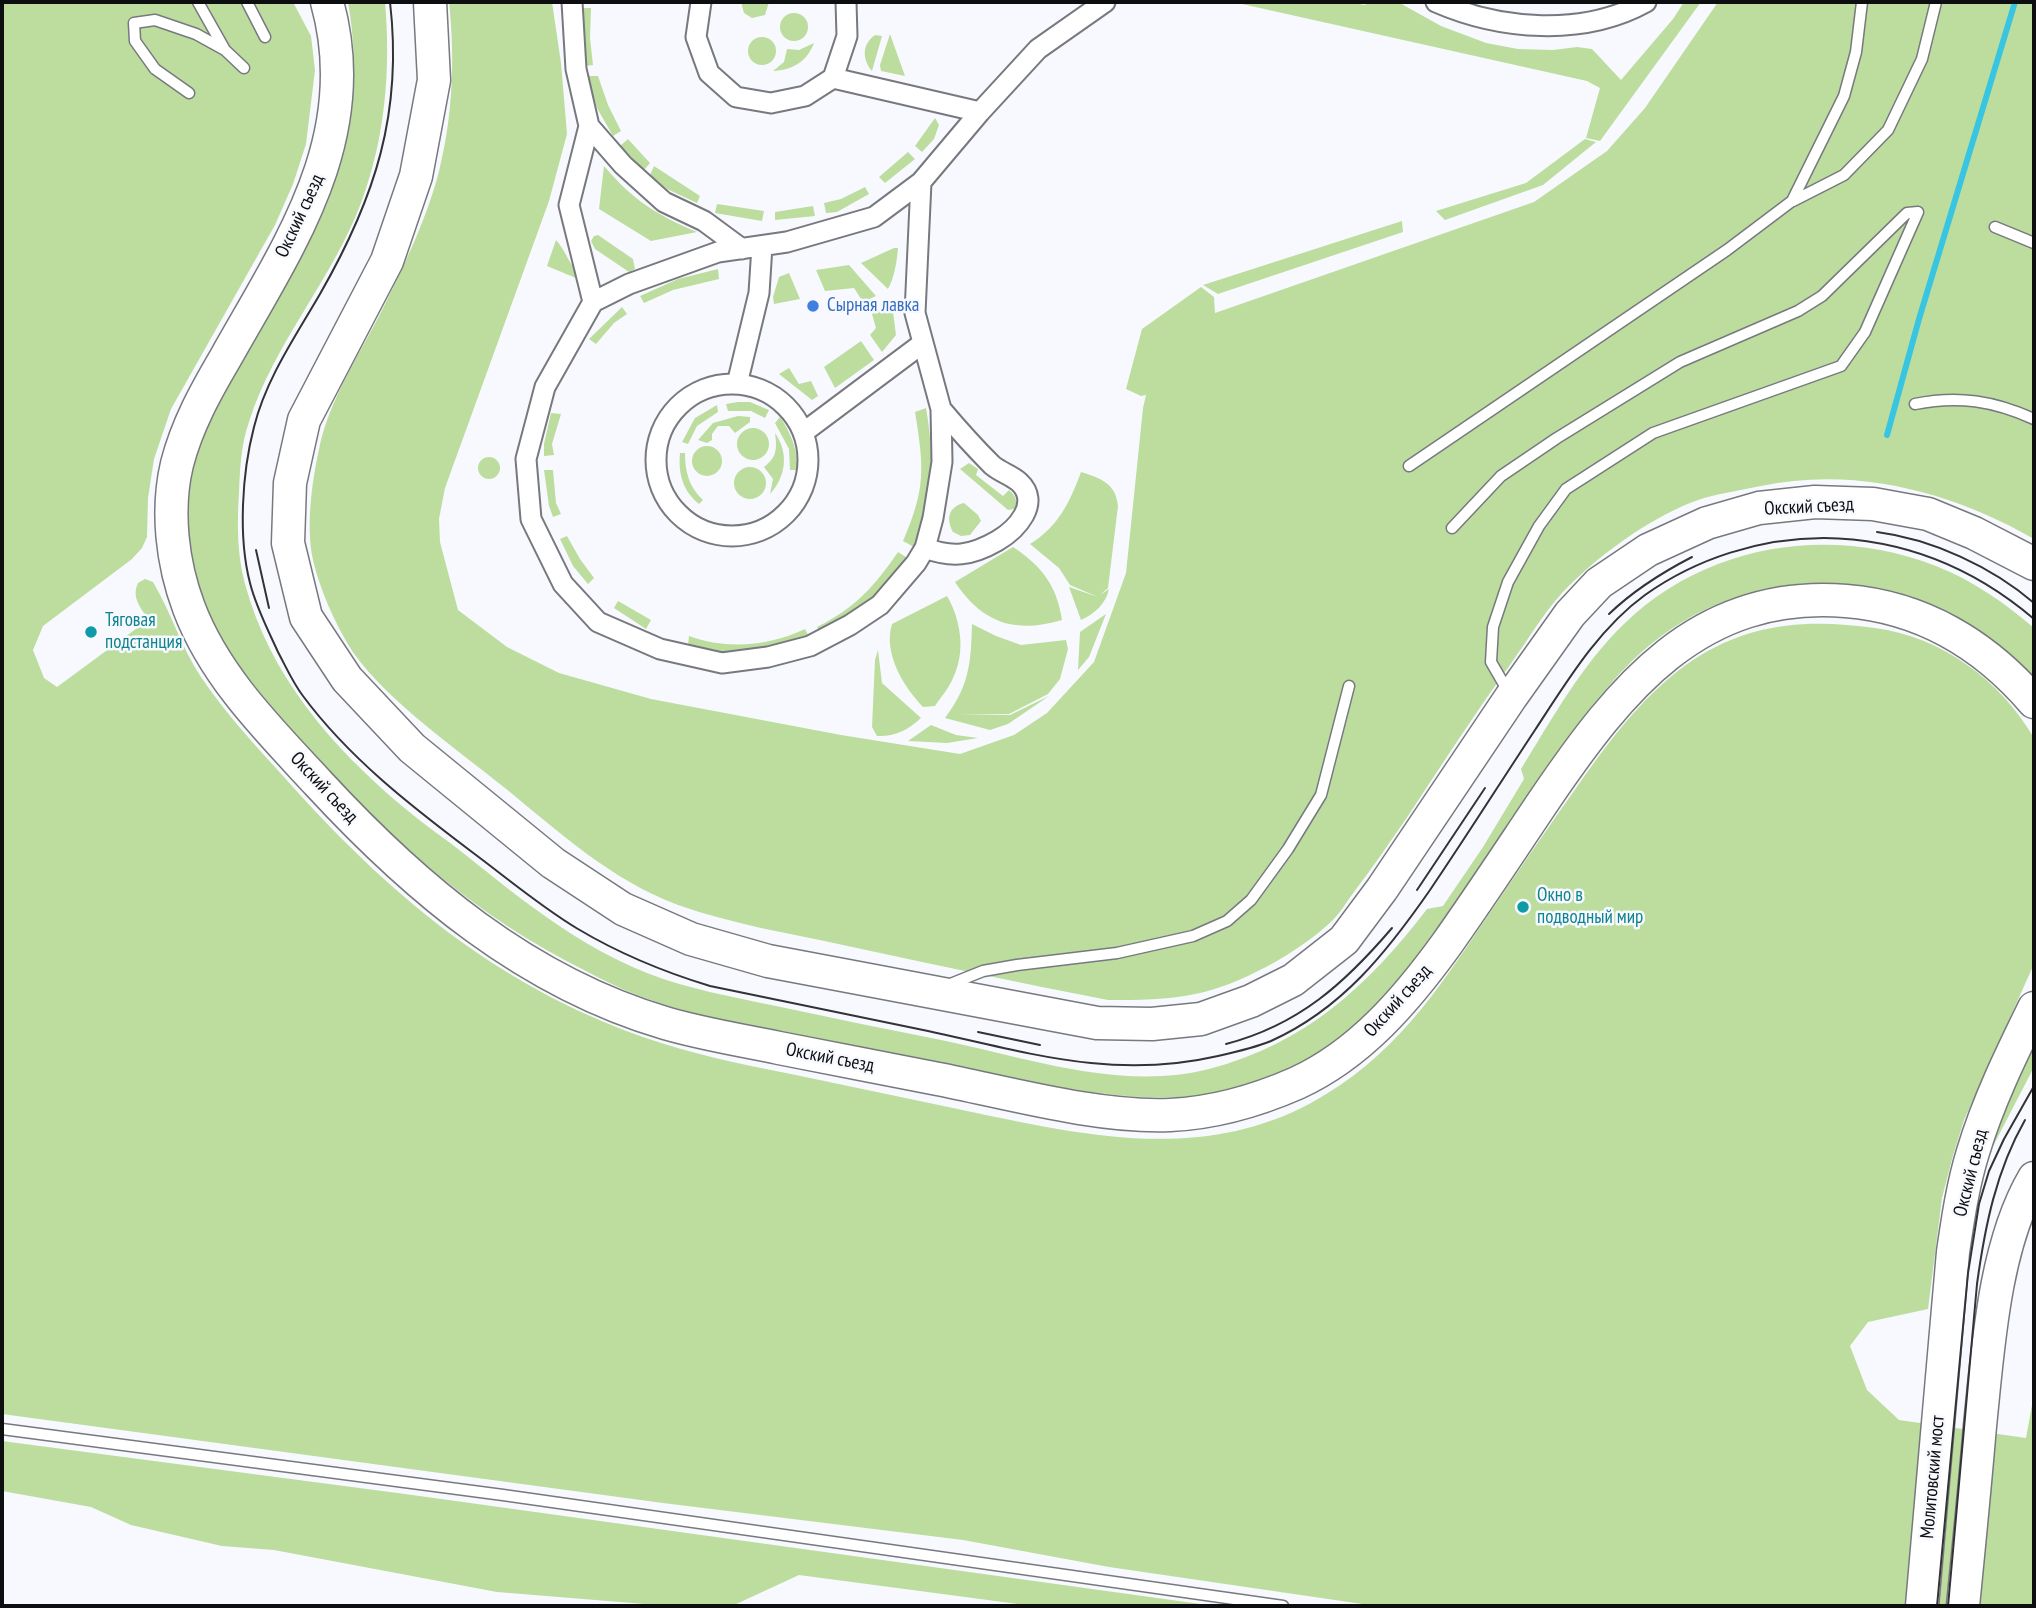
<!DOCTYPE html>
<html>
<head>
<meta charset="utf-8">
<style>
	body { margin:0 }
	#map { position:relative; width:2036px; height:1608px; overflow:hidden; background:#f7f9ff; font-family:"PT Sans Narrow",sans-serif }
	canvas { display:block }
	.frame { position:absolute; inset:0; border:4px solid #0d0e10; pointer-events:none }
</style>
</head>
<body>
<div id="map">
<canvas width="2036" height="1608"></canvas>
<div class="frame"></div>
</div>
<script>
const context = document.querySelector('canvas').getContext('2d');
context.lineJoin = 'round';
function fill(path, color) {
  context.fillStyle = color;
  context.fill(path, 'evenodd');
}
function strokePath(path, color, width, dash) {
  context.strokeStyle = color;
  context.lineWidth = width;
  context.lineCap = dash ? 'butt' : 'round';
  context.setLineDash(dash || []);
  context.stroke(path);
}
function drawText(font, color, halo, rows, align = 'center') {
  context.font = font + ' "PT Sans Narrow",sans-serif';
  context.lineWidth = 5;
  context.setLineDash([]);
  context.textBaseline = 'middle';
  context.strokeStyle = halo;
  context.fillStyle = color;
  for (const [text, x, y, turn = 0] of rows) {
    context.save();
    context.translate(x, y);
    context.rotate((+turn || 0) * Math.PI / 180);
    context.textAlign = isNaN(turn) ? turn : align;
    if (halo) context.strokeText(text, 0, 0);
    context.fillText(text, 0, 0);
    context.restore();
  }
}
fill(new Path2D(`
	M 2,2 L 293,2 L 311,36 L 315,70 L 306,144 L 293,184 L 275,225 L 171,409 L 154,459 L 148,498 L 147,537 L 142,548 L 132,559 L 43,626 L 33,650 L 44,678 L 57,687 L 148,620 C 141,607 131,598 138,583 L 145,579 L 153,582 C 171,612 181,647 201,677 C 225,713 255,745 284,777 C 386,892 495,985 643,1037 C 691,1054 741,1064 791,1074 C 845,1085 899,1097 953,1108 C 1073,1133 1196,1165 1311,1103 C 1393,1058 1436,993 1487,917 C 1518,871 1549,826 1581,781 C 1612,737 1648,690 1693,660 C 1751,622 1809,619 1875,628 C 1942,637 2000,680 2034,738 L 2034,964 L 1964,1120 L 1952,1159 L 1942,1198 L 1928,1309 L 1868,1322 L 1850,1346 L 1867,1390 L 1899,1420 L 2026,1438 L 2034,1394 L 2034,1606 L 1376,1606 L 1109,1567 L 963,1540 L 663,1503 L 2,1414 Z
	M 348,2 L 385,2 C 391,70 385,139 361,203 C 332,280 274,343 249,422 C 241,444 240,469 239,493 C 237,524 237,554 245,584 C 270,676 331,746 402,806 C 423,824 446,839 467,856 C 523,901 579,946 647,973 C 688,989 733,997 776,1006 C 833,1018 890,1030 946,1041 C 1031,1059 1122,1091 1209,1069 C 1305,1044 1368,986 1427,909 L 1443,906 L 1483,847 L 1524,779 L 1521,769 C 1552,719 1582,664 1625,623 C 1708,543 1831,525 1936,566 C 1972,580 2005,603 2034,628 L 2034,678 C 1983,622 1919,590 1844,584 C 1765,577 1688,606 1632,661 C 1598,694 1570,736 1543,775 C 1513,819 1483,863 1452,907 C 1407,972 1364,1034 1290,1070 C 1186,1121 1070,1089 963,1068 C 910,1058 858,1046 806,1036 C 749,1025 691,1016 637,995 C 619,988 601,979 584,970 C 477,917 393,842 314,754 C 266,701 211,645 194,574 C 173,485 203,430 244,354 C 263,320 282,286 301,253 C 310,236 321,219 328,201 C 353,137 360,69 348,2 Z
	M 449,2 L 552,2 L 561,63 L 567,134 L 549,201 L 445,488 L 439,519 L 440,542 L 458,610 L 507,647 L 559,673 L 651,699 L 841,735 L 960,754 L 1014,735 L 1047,713 L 1094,662 L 1126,573 L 1143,408 L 1146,395 L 1141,396 L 1126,389 L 1142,329 L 1201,287 L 1214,297 L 1215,313 L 1534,202 L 1607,151 L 1645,108 L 1718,2 L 2034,2 L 2034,539 C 1953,492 1855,466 1761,486 C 1742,490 1722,493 1704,498 C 1655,513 1589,561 1556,600 C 1540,619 1527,641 1512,662 C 1476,712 1442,764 1408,816 C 1390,842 1373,867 1354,892 C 1347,901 1341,912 1333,920 C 1301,951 1239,986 1195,994 C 1167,1000 1138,1000 1108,1000 C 1020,983 931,964 843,945 C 787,933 732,924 678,905 C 611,880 559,832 505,788 C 459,751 389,702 355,655 C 337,629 318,586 312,555 C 306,519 313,475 321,440 C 334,390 365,346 387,300 C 406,262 429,212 439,171 C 453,115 455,58 449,2 Z
	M 741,2 L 769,2 L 765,15 L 752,18 L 744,13 Z
	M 1233,2 L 1347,2 L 1365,5 L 1367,2 L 1398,2 L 1441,26 L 1486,43 L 1518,49 L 1553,50 L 1577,47 L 1592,49 L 1621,80 L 1673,19 L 1684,2 L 1701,2 L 1600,141 L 1586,138 L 1600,88 L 1587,81 Z
	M 581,8 L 591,8 L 590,38 L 593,65 L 585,66 Z
	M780 27a14 14 0 1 1 28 0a14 14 0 1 1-28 0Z
	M 890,34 L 905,76 L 881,71 L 880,65 Z
	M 875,35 L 882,36 L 872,71 C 862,59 862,44 875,35 Z
	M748 51a14 14 0 1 1 28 0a14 14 0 1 1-28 0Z
	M 814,43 C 807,62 792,70 773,71 L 784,62 L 787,49 L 799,50 Z
	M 587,76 L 598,76 L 608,105 L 621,131 L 613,136 L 597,108 Z
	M 935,118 L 939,125 L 934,139 L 922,152 L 915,146 Z
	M 628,139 L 650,163 L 644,170 L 620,146 Z
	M 1585,139 L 1596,142 L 1543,185 L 1445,220 L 1436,211 L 1526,183 Z
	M 908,152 L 915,159 L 885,183 L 879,177 Z
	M 604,166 C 633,200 655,214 697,232 L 651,241 L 599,209 Z
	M 654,166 L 700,196 L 697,203 L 667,189 L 650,175 Z
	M 865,187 L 869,194 L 837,212 L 826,213 L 824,203 L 841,199 Z
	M 717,204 L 764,211 L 762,221 L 715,213 Z
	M 813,206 L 815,216 L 775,220 L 775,212 Z
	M 1402,221 L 1403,232 L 1218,294 L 1203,285 Z
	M 598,235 L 633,259 L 635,269 L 629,272 L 595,249 L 591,241 L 594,236 Z
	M 556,240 C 565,250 568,261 577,272 L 576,278 L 547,266 Z
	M 894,248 L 898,248 C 897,262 894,278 888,289 L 861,263 Z
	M 849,265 L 876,296 L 863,302 L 854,288 L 825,291 L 816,270 Z
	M 718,269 L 719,279 L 673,290 L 644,303 L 640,296 L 678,279 Z
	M 789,273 L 800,299 L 774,304 L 773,297 L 779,277 Z
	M 892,304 L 896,335 L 882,352 L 870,335 L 876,328 L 872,314 Z
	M 622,307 L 627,314 L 614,323 L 596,344 L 589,339 Z
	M 861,341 L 874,360 L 835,388 L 824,367 Z
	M 789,368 L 799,384 L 811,381 L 818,396 L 812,400 L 779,374 Z
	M 738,402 L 750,402 L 769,410 L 765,418 L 751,411 L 728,411 L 726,404 Z
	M 717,405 L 718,412 L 697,426 L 688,444 L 682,442 L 695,418 Z
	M 926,408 C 934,454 935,504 914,547 L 903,541 C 926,488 924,468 915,412 Z
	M 551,413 L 561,414 L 552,444 L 554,455 L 544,456 L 544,444 Z
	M 738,416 L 750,417 L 750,422 L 735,433 L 729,426 L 718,426 L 712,434 L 712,440 L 707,443 L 698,440 L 713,423 Z
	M 780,417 C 791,433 798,450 797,470 L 790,470 L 789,449 L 775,423 Z
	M737 444a16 16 0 1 1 32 0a16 16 0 1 1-32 0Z
	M 775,433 C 789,453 786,477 770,494 L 773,479 L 764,467 C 777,457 777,449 775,433 Z
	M692 461a15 15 0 1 1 30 0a15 15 0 1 1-30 0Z
	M 680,453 L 685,453 C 685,472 689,487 703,500 L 699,504 C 683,491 678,474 680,453 Z
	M478 468a11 11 0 1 1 22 0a11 11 0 1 1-22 0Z
	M 969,463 L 978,469 L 976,475 L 1003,496 L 1009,490 C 1015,495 1019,502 1014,509 L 1008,510 L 960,469 Z
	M734 483a16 16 0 1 1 32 0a16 16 0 1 1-32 0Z
	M 544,470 L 553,470 L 556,503 L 561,514 L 553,517 L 549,506 Z
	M 1081,472 C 1100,478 1116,483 1118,506 L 1108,588 L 1100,595 L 1109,589 C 1106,604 1094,614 1081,620 L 1069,587 L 1098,597 L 1070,585 L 1059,568 L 1030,544 C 1058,527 1070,502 1081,472 Z
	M 964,503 L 978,515 L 981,521 L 970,535 L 961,536 L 953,532 C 946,519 948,507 964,503 Z
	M 567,536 L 580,559 L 594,578 L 588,584 L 573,566 L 560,539 Z
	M 1013,547 C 1042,566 1057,586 1062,620 C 1015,634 982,623 955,582 Z
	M 898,552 L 909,559 L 885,590 L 822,636 L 817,627 C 855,608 874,587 898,552 Z
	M 947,596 C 961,620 966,652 953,678 C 949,688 941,697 935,706 L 923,707 C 903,686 883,653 892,624 Z
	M 618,601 L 651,620 L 646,629 L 614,608 Z
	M 1106,614 L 1089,657 L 1078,670 L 1080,632 Z
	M 972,624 L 996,636 L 1021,645 L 1066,640 L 1068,649 L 1060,679 L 1048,694 L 1009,714 L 959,715 L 1010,715 L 1049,696 L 1008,724 L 990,730 L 945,718 C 969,686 971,664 972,624 Z
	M 805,629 L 810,639 L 736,654 L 715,653 L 688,646 L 689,636 C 727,650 769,646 805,629 Z
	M 878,650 L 882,683 L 921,718 C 908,730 895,737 877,736 L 872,727 L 875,660 Z
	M 931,725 L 956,735 L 978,738 L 947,743 L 908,741 Z
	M 2034,1041 L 2034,1067 L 1988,1156 L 1999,1117 Z
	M 2,1441 L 405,1494 L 1215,1606 L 1033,1606 L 799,1575 L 732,1606 L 669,1606 L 497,1592 L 274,1550 L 222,1546 L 131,1525 L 91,1507 L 2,1491 Z`), '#bcdd9d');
strokePath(new Path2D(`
	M 1887,435 L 1919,319 L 2015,2`), '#38c5e2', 6);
const lane = new Path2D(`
	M 247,2 L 265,37
	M 225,50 L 244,68
	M 189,93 L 155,69 L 135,41 L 134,23 L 155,20 L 196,34 L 225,50 L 198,2
	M 1793,201 L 1844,175 L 1888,130 L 1922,59 L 1936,2
	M 1995,227 L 2034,243
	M 1915,404 C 1958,395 1994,401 2034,419
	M 1409,466 L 1727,250 L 1792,201 L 1844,96 L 1856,52 L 1862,2
	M 1452,528 L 1501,476 L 1557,438 L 1680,362 L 1798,311 L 1822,296 L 1907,213 L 1918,212 L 1865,332 L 1841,366 L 1653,433 L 1566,489 L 1539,526 L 1508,582 L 1493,627 L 1491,662 L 1509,693
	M 948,985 L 983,971 L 1017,965 L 1117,953 L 1193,936 L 1227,921 L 1251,900 L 1288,849 L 1321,795 L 1349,686
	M 2,1429 L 503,1495 L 1283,1606`);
const street = new Path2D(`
	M 572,2 L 576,69 L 589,126 L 569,205 L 593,302
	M 701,2 L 696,37 L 709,73 L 736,97 L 771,103 L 805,96 L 833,78 L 847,36 L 846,2
	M 1436,2 C 1500,30 1583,37 1646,2
	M 833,78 L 980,112
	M 589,126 L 623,165 L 664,202 L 704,221 L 742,249
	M 921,182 L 915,313 L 941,409 L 942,462 L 933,518 L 925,548 L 916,563 L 880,605 L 850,625 L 810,646 L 768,657 L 722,663 L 660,649 L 598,622 L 563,584 L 531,519 L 526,459 L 545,387 L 593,302 L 629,284 L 718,252 L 787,242 L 874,217 L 921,182 L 980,112 L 1038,49 L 1105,2
	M656 460a76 76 0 1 1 152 0a76 76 0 1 1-152 0Z
	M 737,384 L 759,293 L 762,246
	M 804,432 L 923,343
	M 925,548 C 952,558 971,556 997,541 C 1016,530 1042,503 1019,482 C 1011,475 1000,472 992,465 C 974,447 957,428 941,409`);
const primary = new Path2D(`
	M 327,2 C 365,137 289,245 226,357 C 206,391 187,425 177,464 C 166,510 172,563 189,608 C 215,677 270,731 319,784 C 415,888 526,982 665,1023 C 702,1034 741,1040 779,1048 C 832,1058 885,1069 938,1079 C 1009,1093 1098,1118 1170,1115 C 1215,1113 1256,1101 1297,1083 C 1360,1054 1406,1000 1446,945 C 1480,897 1512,848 1545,799 C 1620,689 1698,589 1846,601 C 1922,607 1985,645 2034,702
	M 430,2 L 434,80 L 416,176 L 387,261 L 304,420 L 290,483 L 288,543 L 306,617 L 347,679 L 412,748 L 553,863 L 623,909 L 691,939 L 768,961 L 1097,1023 L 1152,1024 L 1201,1019 L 1251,1001 L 1293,980 L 1344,940 L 1382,889 L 1511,697 L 1570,614 L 1599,583 L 1648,550 L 1707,523 L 1759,508 L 1815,502 L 1873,504 L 1928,514 L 1974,533 L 2034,564
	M 1922,1606 L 1953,1252 C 1958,1218 1963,1184 1973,1152 C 1988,1102 2011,1055 2034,1008
	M 1963,1606 C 1969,1546 1975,1486 1980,1426 C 1988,1349 1994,1246 2034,1178`);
strokePath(lane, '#77797f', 13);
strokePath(street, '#77797f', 23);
strokePath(primary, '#77797f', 35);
strokePath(lane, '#fff', 10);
strokePath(street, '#fff', 19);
strokePath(primary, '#fff', 32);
strokePath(new Path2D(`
	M 390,2 C 403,113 375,198 320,294 C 295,337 266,379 254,427 C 242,473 238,537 250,583 C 256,607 268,630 278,652 C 286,667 293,683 303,696 C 349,758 411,806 472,852 C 507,878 541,907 578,929 C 620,954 664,972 710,986 C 783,1001 855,1016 928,1031 C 1029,1053 1114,1080 1218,1056 C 1236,1052 1254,1048 1271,1041 C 1342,1009 1387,952 1430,890 C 1466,837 1500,783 1535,730 C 1566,683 1598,629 1645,595 C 1697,558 1761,538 1824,538 C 1903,539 1974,568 2034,619
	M 1877,532 C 1932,539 1992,567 2034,603
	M 256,550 L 269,608
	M 1609,614 C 1634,590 1661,573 1692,557
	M 1417,890 L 1485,788
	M 978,1032 L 1040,1045
	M 1226,1044 C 1299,1025 1345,983 1392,928
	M 1937,1606 L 1968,1273 L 1979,1204 L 1989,1171 L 2004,1139 L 2034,1086
	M 1948,1606 L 1977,1284 C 1985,1226 1996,1171 2025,1120`), '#323336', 2);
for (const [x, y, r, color] of [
	[813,306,7,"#3f7fe0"],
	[91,632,7,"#0f9aa8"],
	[1523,907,7,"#0f9aa8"]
]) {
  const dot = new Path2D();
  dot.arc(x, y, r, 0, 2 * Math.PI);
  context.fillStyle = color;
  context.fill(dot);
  strokePath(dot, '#f7f9ff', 2.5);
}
drawText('19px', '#0d0e10', '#f7f9ff', [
	["Окский съезд",300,216,-65],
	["Окский съезд",1809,507,-3],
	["Окский съезд",324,788,47],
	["Окский съезд",1398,1001,-48],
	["Окский съезд",830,1058,11],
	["Окский съезд",1971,1173,-76],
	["Молитовский мост",1933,1477,-85]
]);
drawText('19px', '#366cbe', '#f7f9ff', [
	["Сырная лавка",827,306]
], 'left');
drawText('19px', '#0d838f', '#f7f9ff', [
	["Тяговая",105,621],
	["подстанция",105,643],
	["Окно в",1537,896],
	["подводный мир",1537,918]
], 'left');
</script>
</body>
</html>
